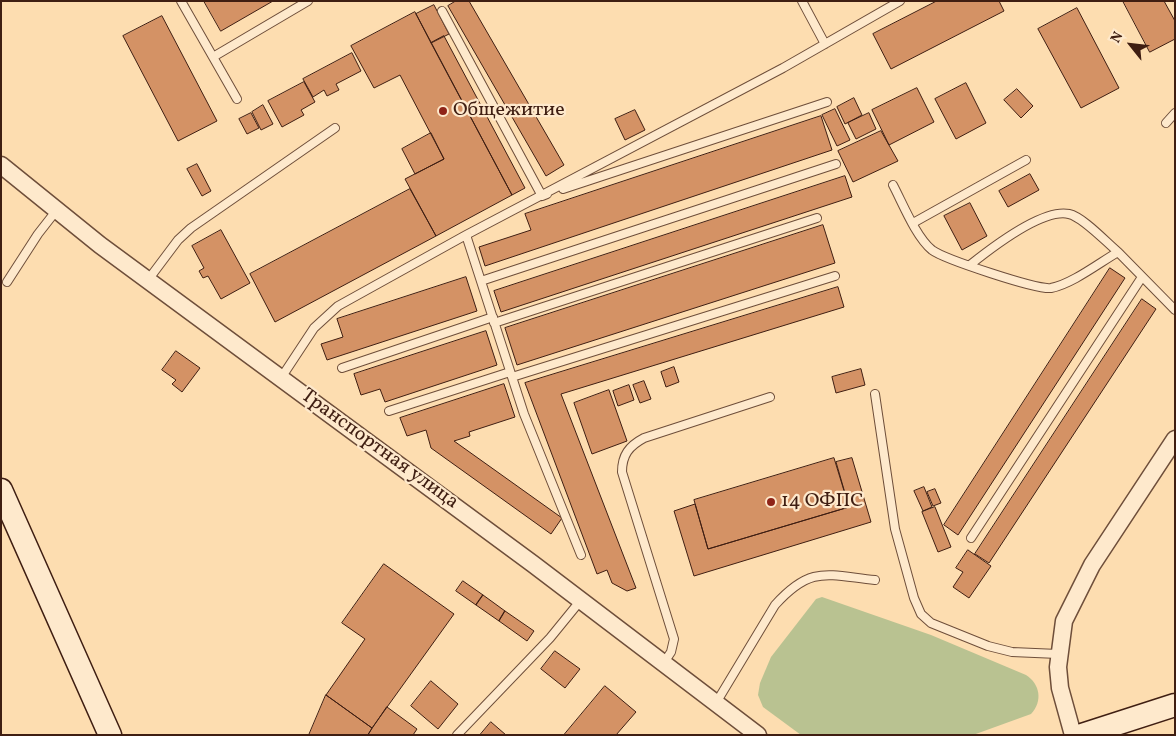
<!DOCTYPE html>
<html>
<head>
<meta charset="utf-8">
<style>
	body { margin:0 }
	#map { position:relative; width:1176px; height:736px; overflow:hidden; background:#fdddb0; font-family:Vollkorn,serif }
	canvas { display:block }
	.frame { position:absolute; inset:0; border:2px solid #3f1e12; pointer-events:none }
	.north { position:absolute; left:1106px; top:20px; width:50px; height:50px; -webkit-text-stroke:4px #fee9cc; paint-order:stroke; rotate:299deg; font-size:14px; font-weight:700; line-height:20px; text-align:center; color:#3f1e12 }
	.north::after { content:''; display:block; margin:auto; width:18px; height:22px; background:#3f1e12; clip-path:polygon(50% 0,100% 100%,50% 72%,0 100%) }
</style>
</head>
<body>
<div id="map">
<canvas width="1176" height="736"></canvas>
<div class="frame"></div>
<div class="north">N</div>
</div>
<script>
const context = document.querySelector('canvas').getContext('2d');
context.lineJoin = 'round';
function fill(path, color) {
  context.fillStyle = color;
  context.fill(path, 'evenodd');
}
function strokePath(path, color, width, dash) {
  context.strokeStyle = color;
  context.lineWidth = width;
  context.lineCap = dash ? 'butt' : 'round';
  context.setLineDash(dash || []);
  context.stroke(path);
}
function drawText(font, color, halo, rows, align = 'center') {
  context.font = font + ' Vollkorn,serif';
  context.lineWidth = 4.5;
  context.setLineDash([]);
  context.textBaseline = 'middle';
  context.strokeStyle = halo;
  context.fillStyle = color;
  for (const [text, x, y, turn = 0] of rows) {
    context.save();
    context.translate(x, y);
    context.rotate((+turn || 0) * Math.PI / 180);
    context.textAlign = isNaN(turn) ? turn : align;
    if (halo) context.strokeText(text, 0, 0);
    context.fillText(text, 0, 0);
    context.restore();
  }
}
fill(new Path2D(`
	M 822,597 L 931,635 L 1026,675 C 1040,684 1043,701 1031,714 L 973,735 L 801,735 L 763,707 L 758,695 L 760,683 L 771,657 L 816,599 Z`), '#b9c291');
const building = new Path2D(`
	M 204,1 L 273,1 L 221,31 Z
	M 456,1 L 469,1 L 564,165 L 546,176 L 448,6 Z
	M 937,1 L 999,1 L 1004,11 L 891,69 L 873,34 Z
	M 1123,1 L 1164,1 L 1175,21 L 1175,39 L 1150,52 Z
	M 434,5 L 449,34 L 431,43 L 416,14 Z
	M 1077,8 L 1119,88 L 1081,108 L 1038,29 Z
	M 415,12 L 512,195 L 436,236 L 405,179 L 444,159 L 400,75 L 374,88 L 351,46 Z
	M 162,16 L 217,121 L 178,141 L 123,36 Z
	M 444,36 L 525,188 L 512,195 L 431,43 Z
	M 352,53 L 361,71 L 336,84 L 339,90 L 327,96 L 324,90 L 313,97 L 303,79 Z
	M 304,82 L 315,102 L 301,110 L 304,115 L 282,127 L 268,101 Z
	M 966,83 L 986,123 L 956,139 L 935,99 Z
	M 917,88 L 934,122 L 889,145 L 872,110 Z
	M 1017,89 L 1033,106 L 1021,118 L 1004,100 Z
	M 854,98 L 862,115 L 845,124 L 837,107 Z
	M 263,105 L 273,124 L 261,130 L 252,112 Z
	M 835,109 L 850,140 L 837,146 L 822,115 Z
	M 635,110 L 645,130 L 625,140 L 615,119 Z
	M 251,113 L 259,128 L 247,134 L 239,119 Z
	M 869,113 L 876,129 L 856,139 L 848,123 Z
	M 821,116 L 832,150 L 485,266 L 479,247 L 531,230 L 525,214 Z
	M 881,131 L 898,161 L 853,182 L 838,151 Z
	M 431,133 L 444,159 L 415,174 L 402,149 Z
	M 197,164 L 211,191 L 202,196 L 187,169 Z
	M 1030,174 L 1039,190 L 1008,207 L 999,191 Z
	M 845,176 L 852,197 L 501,312 L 494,291 Z
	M 410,189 L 436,236 L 275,322 L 250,274 Z
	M 970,203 L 987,236 L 962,250 L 944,216 Z
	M 823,225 L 835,263 L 517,365 L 505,328 Z
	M 221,230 L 250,283 L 221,299 L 208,276 L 203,278 L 199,271 L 204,268 L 192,246 Z
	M 1110,268 L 1125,278 L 958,535 L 944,525 Z
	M 466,277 L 477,311 L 327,360 L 321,344 L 343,337 L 337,319 Z
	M 838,287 L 844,307 L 561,394 L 636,588 L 627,591 L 612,583 L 607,570 L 597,574 L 525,383 Z
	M 1142,299 L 1156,309 L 989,563 L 975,554 Z
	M 486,331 L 497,365 L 385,402 L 380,389 L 361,395 L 354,374 Z
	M 176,351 L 200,368 L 182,392 L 172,384 L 176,380 L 162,370 Z
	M 674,367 L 679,382 L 666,387 L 661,372 Z
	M 861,369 L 865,385 L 836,393 L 832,377 Z
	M 644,381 L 651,399 L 640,403 L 633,385 Z
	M 504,384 L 515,417 L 469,432 L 470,436 L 454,441 L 562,518 L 551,534 L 431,448 L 426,430 L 407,436 L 400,418 Z
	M 629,385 L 634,400 L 618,406 L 613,391 Z
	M 609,390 L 627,441 L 592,454 L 574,403 Z
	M 834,458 L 849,507 L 708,549 L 694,500 Z
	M 852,458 L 871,522 L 694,576 L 674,511 L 695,504 L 708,549 L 849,507 L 836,462 Z
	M 924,487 L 932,507 L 923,511 L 914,491 Z
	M 935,489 L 941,503 L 933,506 L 927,492 Z
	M 935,507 L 951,547 L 938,552 L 922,512 Z
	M 968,550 L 991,566 L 969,598 L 953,587 L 963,572 L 956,568 Z
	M 384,564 L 454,614 L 372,728 L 326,695 L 365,639 L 342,623 Z
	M 463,581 L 483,595 L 476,605 L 456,591 Z
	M 483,595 L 505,611 L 499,621 L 476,605 Z
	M 505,611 L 534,631 L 527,641 L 499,621 Z
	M 555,651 L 580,669 L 565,688 L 541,669 Z
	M 431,681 L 458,704 L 438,729 L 411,706 Z
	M 605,686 L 636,712 L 616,735 L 564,735 Z
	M 326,695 L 372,728 L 368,735 L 309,735 Z
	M 387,707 L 417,729 L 413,735 L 368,735 Z
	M 491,722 L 506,735 L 480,735 Z`);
fill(building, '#d49265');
strokePath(building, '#3f1e12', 1);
const lane = new Path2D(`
	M 181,1 L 237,99
	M 802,1 L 825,44
	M 442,11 L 542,196 L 547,194
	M 213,57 L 308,1
	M 1166,123 L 1175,113
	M 893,185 C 903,204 916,237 932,250 C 944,259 1037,290 1051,288 C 1072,284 1099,263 1118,252 L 1175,310
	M 563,189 L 827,102
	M 913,223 L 1026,160
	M 466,235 L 524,414 L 581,555
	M 970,265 C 990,249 1042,208 1069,214 C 1083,217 1106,242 1118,252
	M 148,280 L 178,240 L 191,228 L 335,128
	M 481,281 L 836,164
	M 7,282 L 38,234 L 56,211
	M 494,323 L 817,218
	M 342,368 L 493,317
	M 512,377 L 835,276
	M 281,378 L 314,328 L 338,306 L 466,235 L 783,68 L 900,1
	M 875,394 L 895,529 L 914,598 L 921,614 L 931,623 L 988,646 L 1012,652 L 1058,654
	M 389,411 L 510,372
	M 971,538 L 1142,277
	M 663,664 L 671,652 L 674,639 L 622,472 C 622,455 629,446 644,438 L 770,397
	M 716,703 L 775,605 C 811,565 827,575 875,580
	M 457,735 L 550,638 L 581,600`);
const street = new Path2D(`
	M 1,165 L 100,245 L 533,564 L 758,735
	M 1073,735 L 1060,688 L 1058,667 L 1064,621 L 1092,565 L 1175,439`);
const secondary = new Path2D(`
	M 1,490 L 110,735
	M 1082,735 L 1175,705`);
strokePath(lane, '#6e4e3a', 10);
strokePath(street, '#6e4e3a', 19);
strokePath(secondary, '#3f1e12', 25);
strokePath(lane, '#fee9cc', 8);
strokePath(street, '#fee9cc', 16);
strokePath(secondary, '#fee9cc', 22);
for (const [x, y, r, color] of [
	[443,111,5,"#8f2418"],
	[771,502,5,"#8f2418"]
]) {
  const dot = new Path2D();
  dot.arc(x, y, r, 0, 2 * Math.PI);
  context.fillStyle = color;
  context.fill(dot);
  strokePath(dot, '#fee9cc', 2);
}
drawText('20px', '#3f1e12', '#fee9cc', [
	["Общежитие",453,111],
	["14 ОФПС",781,502]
], 'left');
drawText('20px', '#3f1e12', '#fee9cc', [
	["Транспортная улица",379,450,36]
]);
</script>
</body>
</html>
